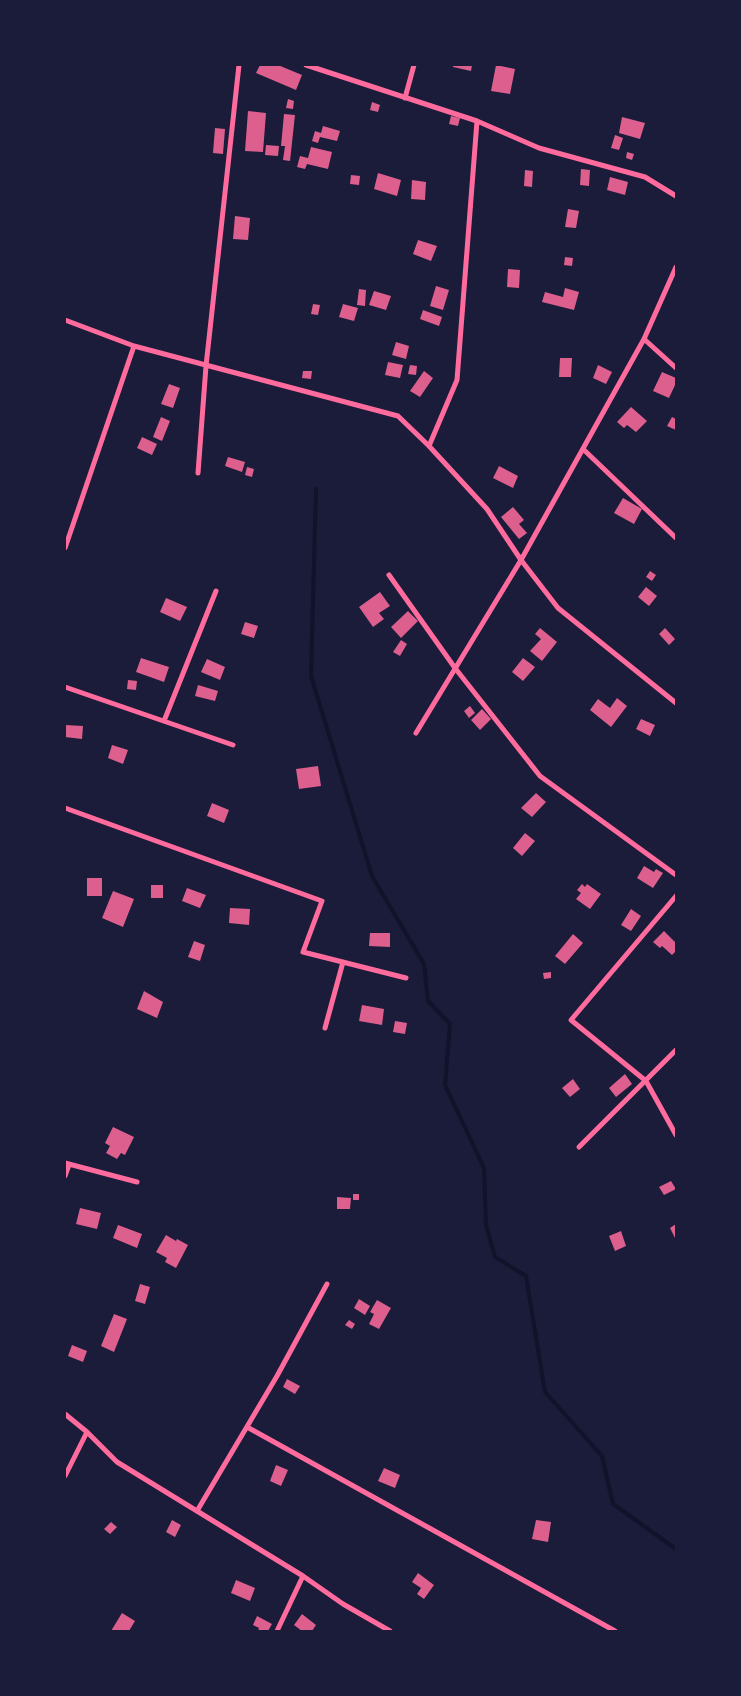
<!DOCTYPE html>
<html>
<head>
<meta charset="utf-8">
<style>
	body { margin:0 }
	#map { position:relative; width:741px; height:1696px; overflow:hidden; background:#1b1b3a; font-family:"Golos Text",sans-serif }
	canvas { display:block }
	.frame { position:absolute; inset:0; border:66px solid #1b1b3a; pointer-events:none }
</style>
</head>
<body>
<div id="map">
<canvas width="741" height="1696"></canvas>
<div class="frame"></div>
</div>
<script>
const context = document.querySelector('canvas').getContext('2d');
context.lineJoin = 'round';
function strokePath(path, color, width, dash) {
  context.strokeStyle = color;
  context.lineWidth = width;
  context.lineCap = dash ? 'butt' : 'round';
  context.setLineDash(dash || []);
  context.stroke(path);
}
function fill(path, color) {
  context.fillStyle = color;
  context.fill(path, 'evenodd');
}
strokePath(new Path2D(`
	M 316,489 L 311,676 L 372,876 L 424,964 L 428,1001 L 450,1024 L 445,1085 L 484,1168 L 486,1225 L 495,1257 L 526,1276 L 545,1392 L 602,1456 L 613,1504 L 676,1549`), '#12122b', 4);
fill(new Path2D(`
	M 260,65 L 278,65 L 302,75 L 296,90 L 256,73 Z
	M 453,65 L 472,65 L 471,71 L 453,67 Z
	M 496,65 L 515,69 L 510,94 L 491,91 Z
	M 288,99 L 294,101 L 293,109 L 286,108 Z
	M 372,102 L 380,105 L 378,112 L 370,110 Z
	M 248,111 L 266,113 L 263,152 L 245,151 Z
	M 284,114 L 295,115 L 290,161 L 283,160 L 285,146 L 281,146 Z
	M 451,116 L 460,118 L 458,126 L 449,124 Z
	M 622,117 L 645,123 L 640,139 L 619,133 Z
	M 323,126 L 340,131 L 337,141 L 320,137 L 318,143 L 312,141 L 315,131 L 321,133 Z
	M 215,128 L 225,129 L 223,154 L 213,153 Z
	M 615,135 L 623,138 L 619,150 L 611,148 Z
	M 266,145 L 279,146 L 278,156 L 265,155 Z
	M 311,147 L 332,152 L 328,169 L 307,164 L 305,169 L 297,167 L 300,156 L 308,158 Z
	M 627,152 L 634,154 L 632,160 L 626,158 Z
	M 581,169 L 590,170 L 589,186 L 580,185 Z
	M 525,170 L 533,171 L 532,187 L 524,186 Z
	M 378,173 L 401,180 L 397,196 L 374,189 Z
	M 351,175 L 360,176 L 359,185 L 350,184 Z
	M 610,177 L 628,182 L 625,195 L 607,190 Z
	M 412,180 L 426,182 L 425,200 L 411,199 Z
	M 568,209 L 579,211 L 576,228 L 565,227 Z
	M 235,216 L 250,218 L 248,240 L 233,239 Z
	M 418,240 L 437,246 L 431,261 L 413,254 Z
	M 565,257 L 573,258 L 572,266 L 564,265 Z
	M 508,269 L 520,270 L 519,288 L 507,287 Z
	M 436,286 L 449,290 L 443,310 L 430,306 Z
	M 565,288 L 579,292 L 574,310 L 542,302 L 545,292 L 563,297 Z
	M 359,289 L 366,290 L 365,306 L 357,305 Z
	M 374,291 L 391,296 L 386,310 L 369,305 Z
	M 313,304 L 320,305 L 318,315 L 311,314 Z
	M 343,304 L 358,308 L 354,321 L 339,317 Z
	M 423,310 L 442,317 L 439,326 L 420,319 Z
	M 396,342 L 409,346 L 406,359 L 392,355 Z
	M 560,358 L 572,358 L 571,377 L 559,377 Z
	M 388,362 L 403,365 L 400,378 L 385,375 Z
	M 410,365 L 417,366 L 416,375 L 408,374 Z
	M 598,365 L 612,372 L 606,384 L 593,378 Z
	M 303,371 L 312,371 L 311,379 L 302,378 Z
	M 424,371 L 433,378 L 420,397 L 410,391 Z
	M 662,372 L 676,378 L 676,383 L 669,398 L 653,391 Z
	M 169,384 L 180,388 L 173,408 L 161,404 Z
	M 631,407 L 647,421 L 636,432 L 627,425 L 624,428 L 617,422 Z
	M 161,417 L 170,421 L 162,441 L 153,437 Z
	M 672,417 L 676,419 L 676,430 L 667,426 Z
	M 142,437 L 157,444 L 152,455 L 137,448 Z
	M 228,457 L 245,462 L 242,472 L 225,466 Z
	M 499,466 L 518,476 L 513,488 L 493,478 Z
	M 247,467 L 254,469 L 252,477 L 245,475 Z
	M 623,498 L 642,509 L 634,524 L 614,513 Z
	M 513,507 L 524,520 L 519,524 L 527,533 L 519,539 L 501,517 Z
	M 650,571 L 656,575 L 652,581 L 646,577 Z
	M 646,587 L 657,596 L 649,606 L 638,597 Z
	M 380,592 L 390,606 L 379,613 L 384,619 L 373,627 L 359,607 Z
	M 166,598 L 187,607 L 180,621 L 160,612 Z
	M 408,611 L 418,621 L 401,638 L 391,627 Z
	M 245,622 L 258,626 L 254,638 L 241,634 Z
	M 540,628 L 557,642 L 542,661 L 530,651 L 541,639 L 535,634 Z
	M 665,628 L 675,639 L 669,645 L 659,634 Z
	M 401,640 L 407,644 L 400,656 L 393,652 Z
	M 141,658 L 169,667 L 164,682 L 136,672 Z
	M 523,658 L 535,667 L 523,681 L 512,672 Z
	M 207,659 L 225,667 L 220,680 L 201,672 Z
	M 128,680 L 137,681 L 136,690 L 127,689 Z
	M 198,685 L 218,691 L 215,701 L 195,696 Z
	M 617,698 L 627,706 L 611,727 L 590,710 L 598,699 L 610,708 Z
	M 470,706 L 475,713 L 469,718 L 464,711 Z
	M 482,709 L 491,719 L 480,730 L 471,720 Z
	M 641,719 L 655,725 L 650,736 L 636,729 Z
	M 65,725 L 83,726 L 82,739 L 65,737 Z
	M 112,745 L 128,750 L 123,764 L 108,758 Z
	M 318,766 L 321,786 L 299,789 L 296,769 Z
	M 536,793 L 546,802 L 532,817 L 521,808 Z
	M 212,803 L 229,810 L 224,823 L 207,816 Z
	M 525,833 L 535,841 L 522,856 L 513,848 Z
	M 644,866 L 654,872 L 656,869 L 663,873 L 653,888 L 637,878 Z
	M 87,878 L 102,878 L 102,896 L 87,896 Z
	M 582,884 L 585,887 L 587,884 L 601,894 L 590,909 L 576,899 L 581,893 L 577,890 Z
	M 151,885 L 163,885 L 163,898 L 151,898 Z
	M 187,888 L 206,895 L 200,908 L 182,901 Z
	M 113,891 L 134,899 L 123,927 L 102,918 Z
	M 230,908 L 250,909 L 249,925 L 229,923 Z
	M 631,909 L 641,916 L 631,931 L 621,925 Z
	M 664,931 L 676,943 L 676,951 L 672,955 L 662,946 L 660,948 L 653,942 Z
	M 370,933 L 390,933 L 390,947 L 369,946 Z
	M 573,934 L 583,943 L 565,964 L 555,956 Z
	M 194,941 L 205,945 L 200,961 L 188,957 Z
	M 551,972 L 551,978 L 544,979 L 543,973 Z
	M 144,991 L 163,1002 L 157,1018 L 137,1009 Z
	M 362,1005 L 384,1009 L 382,1025 L 359,1021 Z
	M 395,1021 L 407,1023 L 405,1034 L 393,1032 Z
	M 625,1074 L 632,1084 L 616,1097 L 609,1088 Z
	M 573,1079 L 580,1089 L 570,1097 L 562,1088 Z
	M 113,1127 L 134,1137 L 125,1155 L 121,1153 L 117,1159 L 106,1153 L 110,1146 L 105,1143 Z
	M 671,1181 L 676,1189 L 664,1195 L 659,1187 Z
	M 353,1194 L 359,1194 L 359,1200 L 353,1200 Z
	M 337,1197 L 351,1198 L 350,1209 L 337,1209 Z
	M 80,1208 L 101,1213 L 97,1229 L 76,1224 Z
	M 676,1224 L 676,1240 L 670,1228 Z
	M 118,1225 L 142,1234 L 137,1248 L 113,1238 Z
	M 621,1231 L 626,1246 L 615,1251 L 609,1236 Z
	M 166,1235 L 176,1241 L 177,1239 L 188,1245 L 176,1268 L 165,1262 L 167,1258 L 156,1252 Z
	M 140,1284 L 150,1287 L 145,1304 L 135,1301 Z
	M 359,1299 L 370,1306 L 365,1315 L 354,1308 Z
	M 377,1300 L 391,1308 L 379,1329 L 369,1324 L 374,1314 L 370,1312 Z
	M 114,1314 L 127,1319 L 114,1352 L 101,1346 Z
	M 349,1320 L 355,1324 L 352,1329 L 345,1325 Z
	M 72,1345 L 87,1351 L 83,1362 L 68,1356 Z
	M 287,1379 L 300,1386 L 295,1394 L 283,1387 Z
	M 276,1465 L 288,1470 L 281,1486 L 270,1481 Z
	M 384,1468 L 400,1475 L 395,1488 L 378,1481 Z
	M 172,1520 L 181,1525 L 175,1537 L 166,1532 Z
	M 536,1520 L 551,1522 L 548,1542 L 532,1539 Z
	M 111,1522 L 117,1527 L 110,1534 L 104,1529 Z
	M 418,1573 L 434,1585 L 424,1599 L 417,1594 L 421,1588 L 412,1582 Z
	M 236,1580 L 255,1588 L 250,1601 L 231,1593 Z
	M 122,1613 L 135,1621 L 129,1631 L 111,1631 Z
	M 302,1614 L 316,1625 L 312,1631 L 302,1631 L 294,1625 Z
	M 257,1616 L 272,1624 L 268,1631 L 258,1631 L 259,1628 L 253,1625 Z`), '#dd5f8e');
strokePath(new Path2D(`
	M 306,65 L 477,121 L 539,148 L 645,177 L 676,196
	M 405,98 L 414,65
	M 65,320 L 134,346 L 398,416 L 429,446 L 487,509 L 521,560 L 558,608 L 676,703
	M 644,339 L 676,368
	M 429,446 L 457,380 L 477,121
	M 583,449 L 676,538
	M 198,473 L 206,366 L 239,65
	M 65,548 L 134,346
	M 389,575 L 455,668 L 540,776 L 676,875
	M 65,687 L 233,745
	M 164,721 L 216,591
	M 416,733 L 521,560 L 644,339 L 676,267
	M 65,808 L 322,901 L 303,952 L 406,978
	M 676,896 L 571,1020 L 646,1081 L 676,1135
	M 325,1028 L 343,962
	M 579,1147 L 676,1050
	M 65,1163 L 137,1182
	M 65,1176 L 69,1165
	M 65,1414 L 87,1432 L 117,1462 L 303,1576 L 343,1604 L 390,1631
	M 247,1427 L 615,1631
	M 65,1476 L 87,1432
	M 197,1511 L 277,1376 L 327,1284
	M 277,1631 L 303,1576`), '#ff6b9d', 5);
</script>
</body>
</html>
